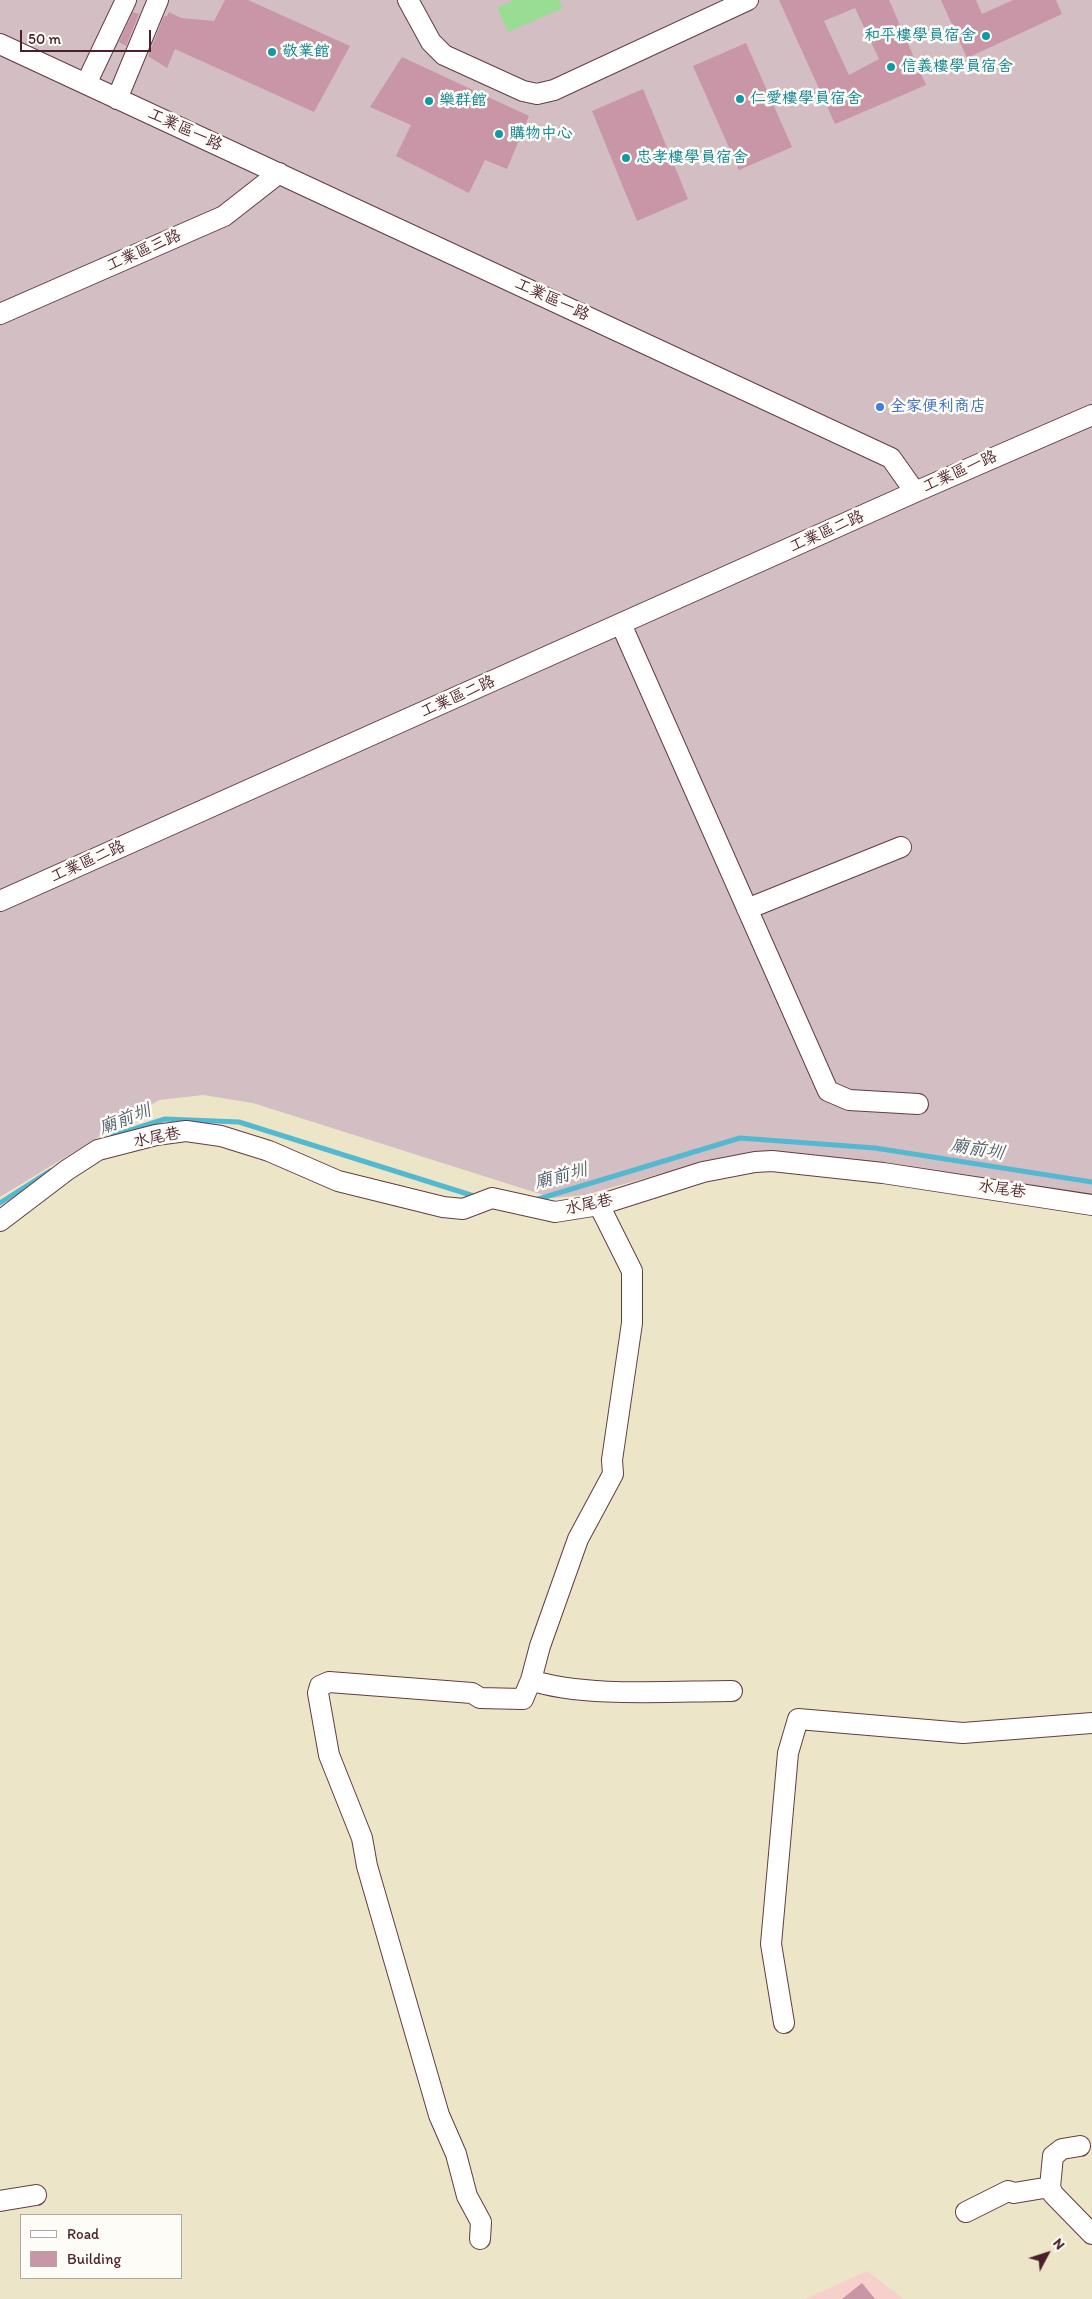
<!DOCTYPE html>
<html>
<head>
<meta charset="utf-8">
<style>
	body { margin:0 }
	#map { position:relative; width:1092px; height:2299px; overflow:hidden; background:#ede5c7; font-family:Itim,sans-serif }
	canvas { display:block }
	.legend { position:absolute; left:20px; top:2214px; width:162px; height:65px; box-sizing:border-box; background:#fdfcf7; border:1px solid #b5a4a5; margin:0; padding:6px 9px; list-style:none; font-size:15px; color:#4a1f2b }
	.legend li { display:flex; align-items:center; gap:10px; height:25px }
	.legend b { width:25px; border:1px solid #b5a4a5 }
	.north { position:absolute; left:1022px; top:2229px; width:50px; height:50px; -webkit-text-stroke:4px #fdfcf7; paint-order:stroke; rotate:50deg; font-size:14px; font-weight:700; line-height:20px; text-align:center; color:#4a1f2b }
	.north::after { content:''; display:block; margin:auto; width:18px; height:22px; background:#4a1f2b; clip-path:polygon(50% 0,100% 100%,50% 72%,0 100%) }
	.scale { position:absolute; left:20px; top:30px; width:131px; height:22px; box-sizing:border-box; border:2px solid #4a1f2b; border-top:0; padding-left:6px; font-size:15px; line-height:18px; white-space:nowrap; color:#4a1f2b; -webkit-text-stroke:4px #fdfcf7; paint-order:stroke }
</style>
</head>
<body>
<div id="map">
<canvas width="1092" height="2299"></canvas>
<ul class="legend">
<li><b style="height:6px;background:#fff"></b>Road</li>
<li><b style="height:14px;background:#c896a7"></b>Building</li>
</ul>
<div class="north">N</div>
<div class="scale">50 m</div>
</div>
<script>
const context = document.querySelector('canvas').getContext('2d');
context.lineJoin = 'round';
function fill(path, color) {
  context.fillStyle = color;
  context.fill(path, 'evenodd');
}
function strokePath(path, color, width, dash) {
  context.strokeStyle = color;
  context.lineWidth = width;
  context.lineCap = dash ? 'butt' : 'round';
  context.setLineDash(dash || []);
  context.stroke(path);
}
function drawText(font, color, halo, rows, align = 'center') {
  context.font = font + ' Itim,"LXGW WenKai TC",sans-serif';
  context.lineWidth = 5;
  context.setLineDash([]);
  context.textBaseline = 'middle';
  context.strokeStyle = halo;
  context.fillStyle = color;
  for (const [text, x, y, turn = 0] of rows) {
    context.save();
    context.translate(x, y);
    context.rotate((+turn || 0) * Math.PI / 180);
    context.textAlign = isNaN(turn) ? turn : align;
    if (halo) context.strokeText(text, 0, 0);
    context.fillText(text, 0, 0);
    context.restore();
  }
}
fill(new Path2D(`
	M 867,2271 L 904,2299 L 805,2299 Z`), '#f7d0cc');
fill(new Path2D(`
	M 0,0 L 1092,0 L 1092,1198 L 1032,1185 L 832,1161 L 743,1156 L 689,1166 L 585,1195 L 553,1198 L 253,1103 L 203,1095 L 159,1100 L 0,1197 Z`), '#d2bec3');
fill(new Path2D(`
	M 515,0 L 559,0 L 563,8 L 508,32 L 497,7 Z`), '#99dc93');
strokePath(new Path2D(`
	M 112,1136 L 165,1119 L 239,1122 L 474,1196
	M 535,1200 L 740,1138 L 875,1148 L 1092,1182
	M 0,1203 L 50,1171`), '#53b9d1', 5);
fill(new Path2D(`
	M 225,0 L 248,0 L 350,46 L 314,112 L 175,49 L 167,68 L 148,56 L 164,16 L 167,16 L 169,12 L 181,18 L 214,21 Z
	M 779,0 L 889,0 L 926,85 L 835,124 ZM 855,8 L 879,59 L 849,75 L 824,21 Z
	M 941,0 L 976,0 L 982,14 L 1013,0 L 1056,0 L 1062,14 L 967,58 Z
	M 133,12 L 139,14 L 126,46 L 119,42 Z
	M 746,43 L 792,147 L 739,170 L 693,66 Z
	M 402,57 L 529,116 L 507,169 L 485,160 L 469,193 L 396,156 L 411,125 L 370,107 Z
	M 643,89 L 688,199 L 637,221 L 592,111 Z
	M 862,2283 L 875,2299 L 842,2299 Z`), '#c896a7');
const minor = new Path2D(`
	M 408,0 L 431,42 L 444,55 L 523,91 L 537,94 L 554,90 L 748,0
	M 0,44 L 891,458 L 915,492 L 1092,415
	M 86,84 L 126,0
	M 117,99 L 158,0
	M 0,314 L 224,216 L 279,173
	M 621,624 L 828,1091 L 849,1100 L 918,1104
	M 0,901 L 915,492
	M 747,909 L 901,847
	M 0,1221 L 67,1170 L 98,1150 L 156,1135 L 186,1131 L 221,1136 L 269,1151 L 338,1181 L 443,1207 L 463,1209 L 492,1198 L 555,1212 L 599,1205 L 703,1172 L 755,1162 L 772,1161 L 883,1173 L 1092,1205
	M 531,1680 C 583,1698 675,1691 732,1691
	M 784,2023 L 771,1944 L 788,1753 L 798,1719 L 963,1733 L 1092,1723
	M 1080,2146 L 1062,2149 L 1053,2156 L 1050,2187 L 1053,2194 L 1092,2234
	M 0,2201 L 36,2195
	M 966,2212 L 1008,2191 L 1014,2193 L 1050,2187
	M 480,2239 L 481,2222 L 467,2196 L 456,2154 L 439,2115 L 367,1866 L 362,1838 L 329,1755 L 318,1693 L 320,1686 L 329,1682 L 472,1693 L 480,1698 L 523,1699 L 531,1680 L 540,1646 L 578,1539 L 613,1474 L 612,1460 L 632,1323 L 632,1271 L 599,1205`);
strokePath(minor, '#623d42', 22);
strokePath(minor, '#fff', 20);
for (const [x, y, r, color] of [
	[986,36,5,"#0f9aa8"],
	[272,52,5,"#0f9aa8"],
	[891,67,5,"#0f9aa8"],
	[740,99,5,"#0f9aa8"],
	[429,101,5,"#0f9aa8"],
	[499,134,5,"#0f9aa8"],
	[626,158,5,"#0f9aa8"],
	[880,407,5,"#3f7fe0"]
]) {
  const dot = new Path2D();
  dot.arc(x, y, r, 0, 2 * Math.PI);
  context.fillStyle = color;
  context.fill(dot);
  strokePath(dot, '#fdfcf7', 2);
}
drawText('16px', '#0d838f', '#fdfcf7', [
	["和平樓學員宿舍",976,36,"right"],
	["敬業館",282,52],
	["信義樓學員宿舍",901,67],
	["仁愛樓學員宿舍",750,99],
	["樂群館",439,101],
	["購物中心",509,134],
	["忠孝樓學員宿舍",636,158]
], 'left');
drawText('16px', '#4a1f2b', '#fdfcf7', [
	["工業區一路",185,130,25],
	["工業區三路",144,251,-24],
	["工業區一路",552,300,25],
	["工業區一路",960,472,-24],
	["工業區二路",827,532,-24],
	["工業區二路",458,697,-24],
	["工業區二路",88,862,-24],
	["水尾巷",157,1138,-11],
	["水尾巷",1002,1190,8],
	["水尾巷",589,1205,-12]
]);
drawText('16px', '#366cbe', '#fdfcf7', [
	["全家便利商店",890,407]
], 'left');
drawText('italic 18px', '#4e5d6d', '#fdfcf7', [
	["廟前圳",125,1120,-21],
	["廟前圳",977,1150,9],
	["廟前圳",561,1177,-15]
]);
</script>
</body>
</html>
